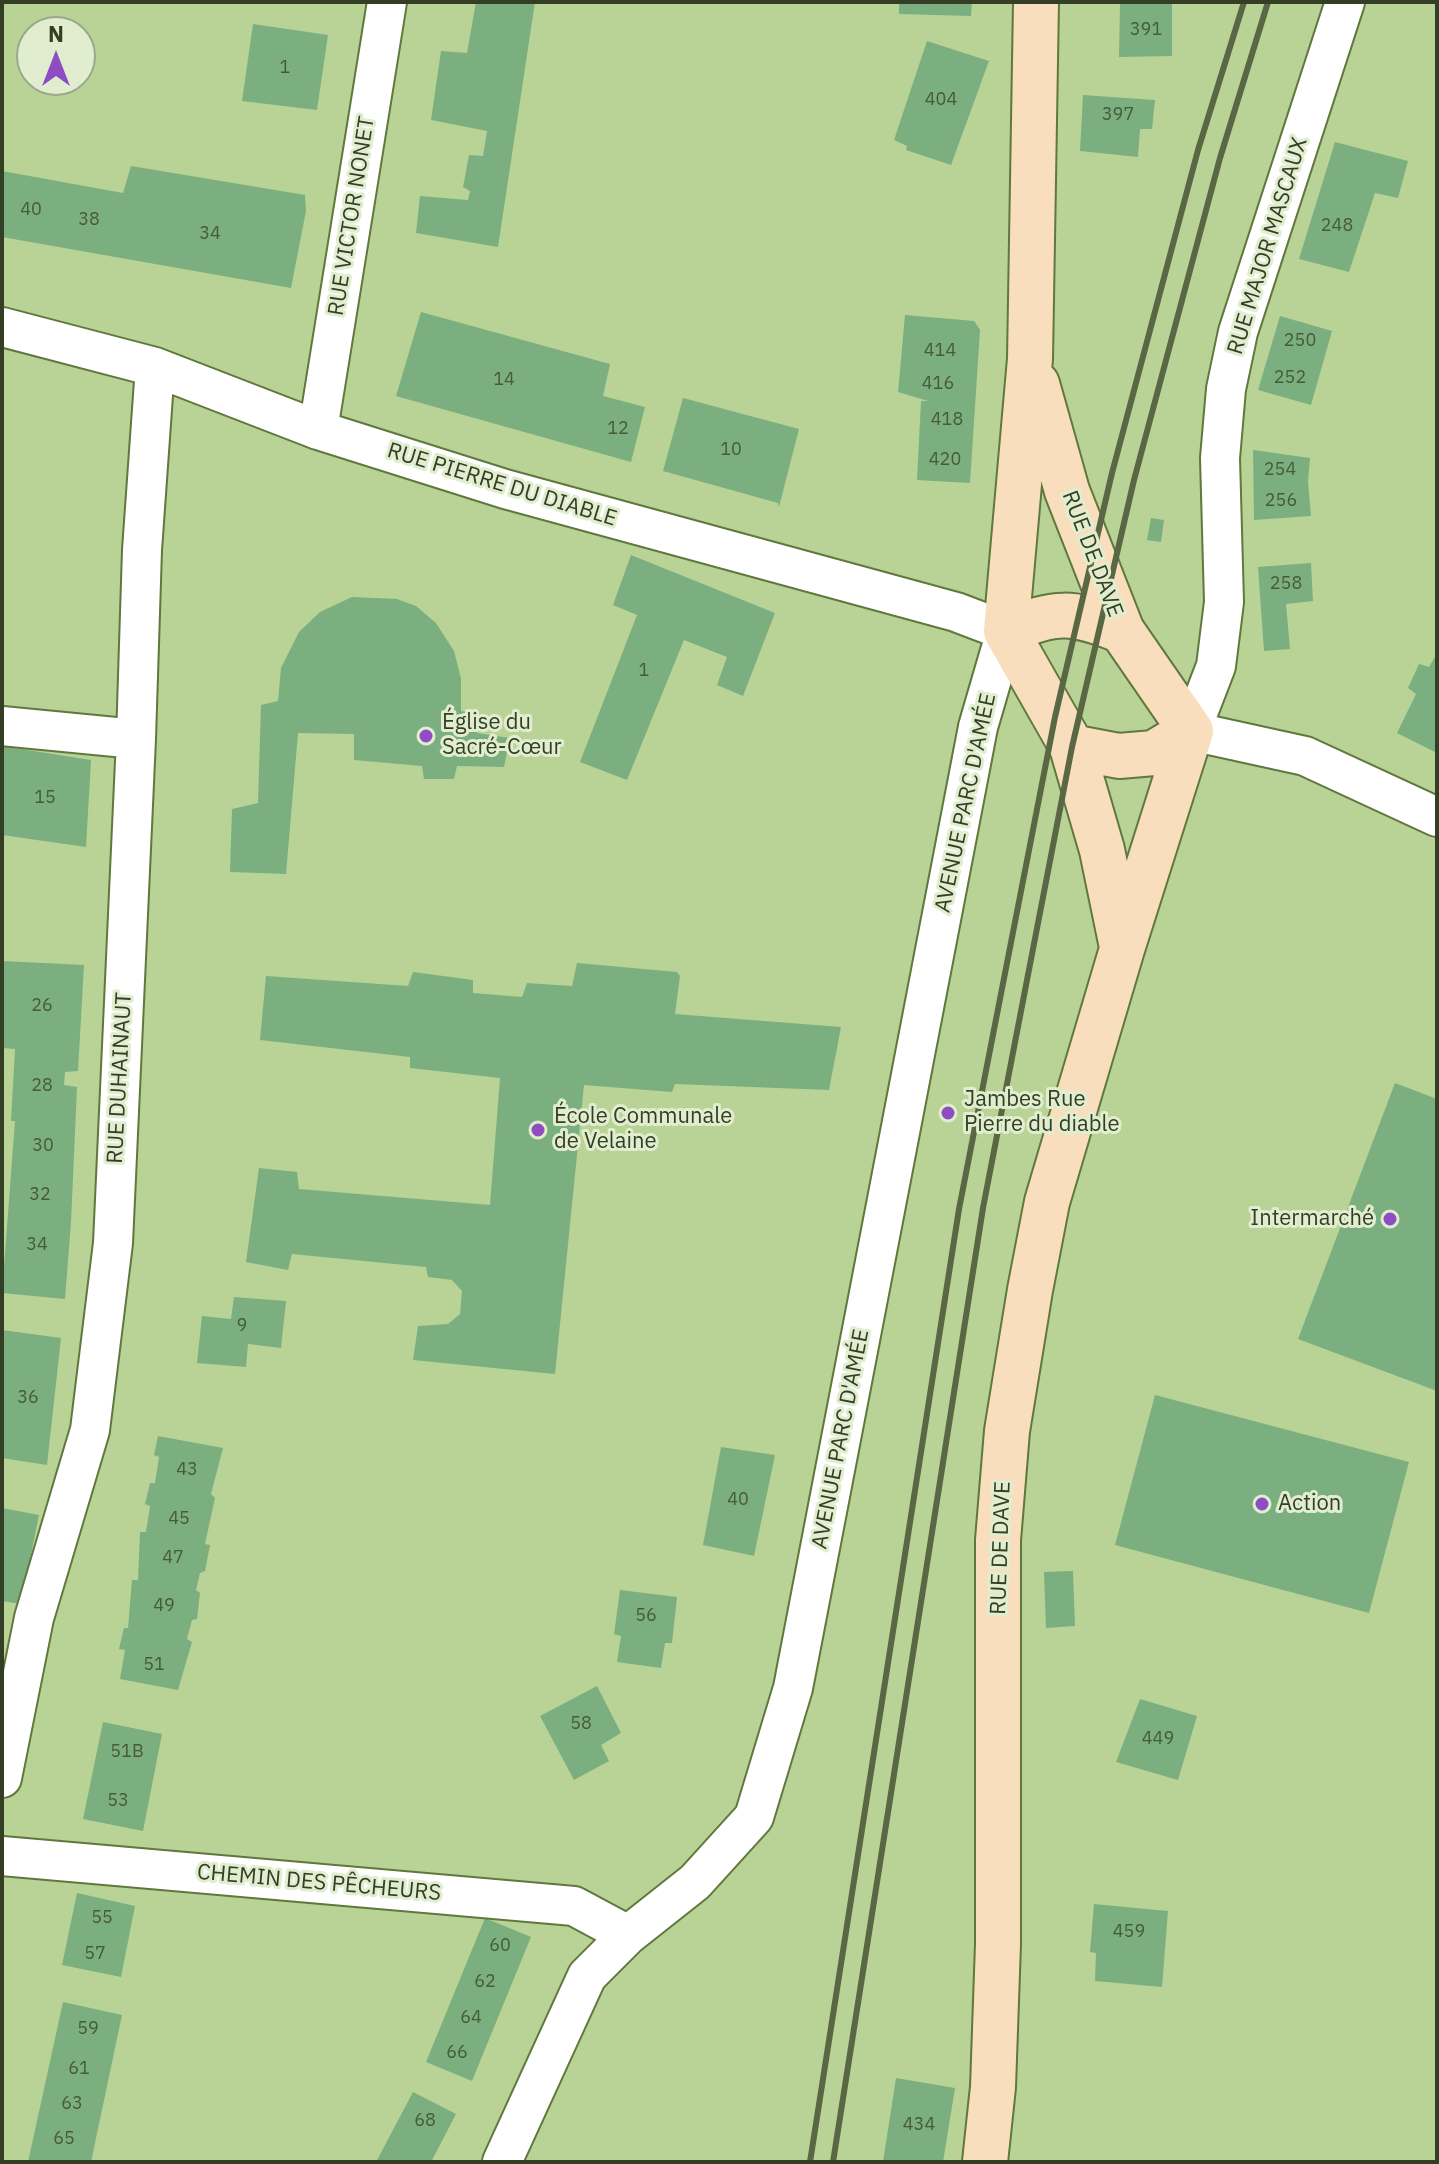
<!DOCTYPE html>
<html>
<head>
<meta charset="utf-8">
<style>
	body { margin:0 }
	#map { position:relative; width:1439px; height:2164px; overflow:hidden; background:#b8d395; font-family:"IBM Plex Sans",sans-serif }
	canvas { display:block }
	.frame { position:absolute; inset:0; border:4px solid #343e25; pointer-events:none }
	.north { position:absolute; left:16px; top:16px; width:80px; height:80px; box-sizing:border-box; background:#e0eecf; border:2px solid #9ba88b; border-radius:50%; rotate:0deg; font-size:22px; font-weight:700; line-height:32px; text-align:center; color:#343e25 }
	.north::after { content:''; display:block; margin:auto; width:28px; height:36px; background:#8e4dc2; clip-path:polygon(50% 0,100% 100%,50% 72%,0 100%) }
</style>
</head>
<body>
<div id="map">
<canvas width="1439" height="2164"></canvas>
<div class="frame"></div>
<div class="north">N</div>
</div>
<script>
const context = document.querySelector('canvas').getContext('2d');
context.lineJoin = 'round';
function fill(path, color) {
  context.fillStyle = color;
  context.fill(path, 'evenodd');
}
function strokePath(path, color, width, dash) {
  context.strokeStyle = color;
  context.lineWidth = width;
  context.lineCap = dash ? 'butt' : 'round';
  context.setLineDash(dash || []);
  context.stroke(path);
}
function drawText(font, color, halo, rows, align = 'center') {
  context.font = font + ' "IBM Plex Sans",sans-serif';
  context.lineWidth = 6;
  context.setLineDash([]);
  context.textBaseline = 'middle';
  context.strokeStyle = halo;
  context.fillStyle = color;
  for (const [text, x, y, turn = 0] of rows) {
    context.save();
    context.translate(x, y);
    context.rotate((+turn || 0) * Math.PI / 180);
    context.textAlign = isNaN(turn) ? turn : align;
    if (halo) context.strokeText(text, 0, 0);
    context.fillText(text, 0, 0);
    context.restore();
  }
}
fill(new Path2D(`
	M 476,2 L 535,2 L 498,247 L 416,233 L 420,196 L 468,200 L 470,191 L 463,187 L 469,155 L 483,156 L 487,131 L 431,120 L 441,51 L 467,53 Z
	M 899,2 L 972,2 L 971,16 L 899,14 Z
	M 1172,2 L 1172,56 L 1119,57 L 1120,4 Z
	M 253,24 L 328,35 L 317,110 L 242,101 Z
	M 927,41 L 989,61 L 951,165 L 906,150 L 907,146 L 894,140 Z
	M 1083,95 L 1155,100 L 1152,129 L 1140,129 L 1138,157 L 1080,151 Z
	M 1335,142 L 1408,161 L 1398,198 L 1375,193 L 1349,272 L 1299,259 Z
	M 131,166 L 305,195 L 306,211 L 291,288 L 2,237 L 2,171 L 123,193 Z
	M 421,312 L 610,364 L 603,396 L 645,407 L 631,462 L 396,396 Z
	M 905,315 L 974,321 L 980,330 L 970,483 L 917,480 L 921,401 L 928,401 L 898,392 Z
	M 1280,316 L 1332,331 L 1311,405 L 1258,390 Z
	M 683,398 L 799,429 L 779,507 L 778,503 L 663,471 Z
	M 1253,450 L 1310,458 L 1308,482 L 1311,516 L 1254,520 Z
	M 1151,518 L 1164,520 L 1161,542 L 1147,540 Z
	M 631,555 L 775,613 L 743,696 L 717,685 L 727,657 L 684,640 L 627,780 L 580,762 L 637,615 L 613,605 Z
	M 1311,563 L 1313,601 L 1286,604 L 1290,649 L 1264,651 L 1258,567 Z
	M 352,597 L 397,599 L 416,606 L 436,623 L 454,651 L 461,679 L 461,711 L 477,714 L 477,733 L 510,738 L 504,767 L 457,766 L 454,779 L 424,779 L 422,766 L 354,760 L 354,734 L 298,733 L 286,874 L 230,872 L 232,809 L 258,803 L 261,705 L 278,701 L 281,668 L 299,632 L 320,612 Z
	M 1437,653 L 1437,753 L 1397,733 L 1416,694 L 1408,688 L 1419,664 L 1429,667 Z
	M 2,746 L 91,760 L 86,847 L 2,835 Z
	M 2,961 L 84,965 L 78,1071 L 65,1072 L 64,1085 L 77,1087 L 71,1222 L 65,1299 L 2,1293 L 15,1121 L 11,1121 L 15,1049 L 2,1048 Z
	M 577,963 L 677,972 L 680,976 L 675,1014 L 841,1027 L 829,1090 L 675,1084 L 672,1092 L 584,1085 L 555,1374 L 413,1360 L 418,1326 L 448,1324 L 460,1314 L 462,1291 L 452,1280 L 428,1277 L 426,1267 L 292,1254 L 288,1270 L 246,1262 L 259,1168 L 297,1172 L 299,1189 L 490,1205 L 500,1078 L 410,1068 L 410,1057 L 260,1040 L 266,976 L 408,986 L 413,972 L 473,980 L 473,993 L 522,997 L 527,983 L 572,986 Z
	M 1395,1083 L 1437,1099 L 1437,1391 L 1298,1339 Z
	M 234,1297 L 286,1301 L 281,1348 L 248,1344 L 246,1367 L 197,1363 L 202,1316 L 231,1319 Z
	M 2,1330 L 61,1338 L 47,1465 L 2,1458 Z
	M 1155,1395 L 1409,1462 L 1369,1613 L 1115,1545 Z
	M 158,1436 L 223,1448 L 211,1494 L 215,1498 L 205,1544 L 210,1545 L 205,1571 L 200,1573 L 196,1590 L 200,1593 L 197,1619 L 192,1620 L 187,1639 L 192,1642 L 178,1690 L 120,1679 L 125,1650 L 119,1649 L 124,1628 L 128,1628 L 132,1580 L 138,1580 L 140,1532 L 146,1532 L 150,1506 L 145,1504 L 150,1483 L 155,1483 L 159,1457 L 154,1455 Z
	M 721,1447 L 775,1455 L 754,1556 L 703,1545 Z
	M 2,1508 L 39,1515 L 21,1604 L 2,1601 Z
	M 1073,1571 L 1075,1626 L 1046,1628 L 1044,1572 Z
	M 620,1590 L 677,1597 L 672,1643 L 665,1643 L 661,1668 L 617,1662 L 621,1636 L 614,1634 Z
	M 597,1686 L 621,1733 L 601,1745 L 609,1761 L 574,1780 L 540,1716 Z
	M 1140,1699 L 1197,1716 L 1178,1780 L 1116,1762 Z
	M 103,1722 L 162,1734 L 143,1831 L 83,1819 Z
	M 77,1893 L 135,1906 L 121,1977 L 62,1965 Z
	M 1094,1904 L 1168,1911 L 1162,1987 L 1095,1981 L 1096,1953 L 1090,1952 Z
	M 485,1918 L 531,1937 L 472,2081 L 426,2062 Z
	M 63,2002 L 122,2015 L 91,2162 L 28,2162 Z
	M 896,2078 L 955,2088 L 943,2162 L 883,2162 Z
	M 413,2092 L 456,2114 L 431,2162 L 376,2162 Z`), '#7baf80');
const minor = new Path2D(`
	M 1345,2 L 1238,332 L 1226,389 L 1220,458 L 1224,602 L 1216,666 L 1191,731 L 1305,756 L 1437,817
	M 2,327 L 155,367 L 318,430 L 505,489 L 956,612 L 1006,631 L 978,727 L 793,1688 L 754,1817 L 695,1882 L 628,1935 L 587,1976 L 502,2162
	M 318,430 L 387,2
	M 2,726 L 136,739
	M 2,1778 L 34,1618 L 90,1430 L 113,1243 L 136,739 L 142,550 L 155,367
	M 2,1856 L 574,1906 L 628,1935`);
const secondary = new Path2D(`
	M 1036,2 L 1030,359 L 1006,631 L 1072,747 L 1102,850 L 1122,947
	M 1037,384 L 1067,491 L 1122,631 L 1191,731
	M 1006,631 C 1057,611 1070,610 1122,631
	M 1072,747 L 1119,756 L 1154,753 L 1191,731
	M 985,2162 L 993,2087 L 998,1944 L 998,1540 L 1007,1431 L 1030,1290 L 1047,1202 L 1122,949 L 1191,731`);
strokePath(minor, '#60773d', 42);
strokePath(secondary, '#60773d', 48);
strokePath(minor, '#fff', 38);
strokePath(secondary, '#f8debc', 44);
strokePath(new Path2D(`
	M 810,2162 L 959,1209 L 1055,717 L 1112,473 L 1198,150 L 1244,2
	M 833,2162 L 983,1208 L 1072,747 L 1134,480 L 1220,158 L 1268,2`), '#596744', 6);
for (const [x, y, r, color] of [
	[426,736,8,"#8e4dc2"],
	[948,1113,8,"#8e4dc2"],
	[538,1130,8,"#8e4dc2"],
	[1390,1219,8,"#8e4dc2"],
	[1262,1504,8,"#8e4dc2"]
]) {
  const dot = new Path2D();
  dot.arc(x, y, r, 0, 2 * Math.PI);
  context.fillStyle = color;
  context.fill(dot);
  strokePath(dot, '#e0eecf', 3);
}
drawText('18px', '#465a3c', null, [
	["391",1146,30],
	["1",285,68],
	["404",941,100],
	["397",1118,115],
	["40",31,210],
	["38",89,220],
	["248",1337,226],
	["34",210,234],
	["250",1300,341],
	["414",940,351],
	["252",1290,378],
	["14",504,380],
	["416",938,384],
	["418",947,420],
	["12",618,429],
	["10",731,450],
	["420",945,460],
	["254",1280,470],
	["256",1281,501],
	["258",1286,584],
	["1",644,671],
	["15",45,798],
	["26",42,1006],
	["28",42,1086],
	["30",43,1146],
	["32",40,1195],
	["34",37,1245],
	["9",242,1326],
	["36",28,1398],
	["43",187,1470],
	["40",738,1500],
	["45",179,1519],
	["47",173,1558],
	["49",164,1606],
	["56",646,1616],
	["51",154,1665],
	["58",581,1724],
	["449",1158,1739],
	["51B",127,1752],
	["53",118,1801],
	["55",102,1918],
	["459",1129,1932],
	["60",500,1946],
	["57",95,1954],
	["62",485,1982],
	["64",471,2018],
	["59",88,2029],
	["66",457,2053],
	["61",79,2069],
	["63",72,2104],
	["68",425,2121],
	["434",919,2125],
	["65",64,2139]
]);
drawText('22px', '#343e25', '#e0eecf', [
	["RUE VICTOR NONET",352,216,-81],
	["RUE MAJOR MASCAUX",1268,246,-73],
	["RUE PIERRE DU DIABLE",502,485,17],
	["RUE DE DAVE",1092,554,69],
	["AVENUE PARC D'AMÉE",966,803,-78],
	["RUE DUHAINAUT",120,1078,-87],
	["AVENUE PARC D'AMÉE",841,1439,-79],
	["RUE DE DAVE",1001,1548,-88],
	["CHEMIN DES PÊCHEURS",319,1883,5]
]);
drawText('22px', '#343e25', '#e0eecf', [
	["Église du",442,723],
	["Sacré-Cœur",442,748],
	["Jambes Rue",964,1100],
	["Pierre du diable",964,1125],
	["École Communale",554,1117],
	["de Velaine",554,1142],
	["Intermarché",1374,1219,"right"],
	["Action",1278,1504]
], 'left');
</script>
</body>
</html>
